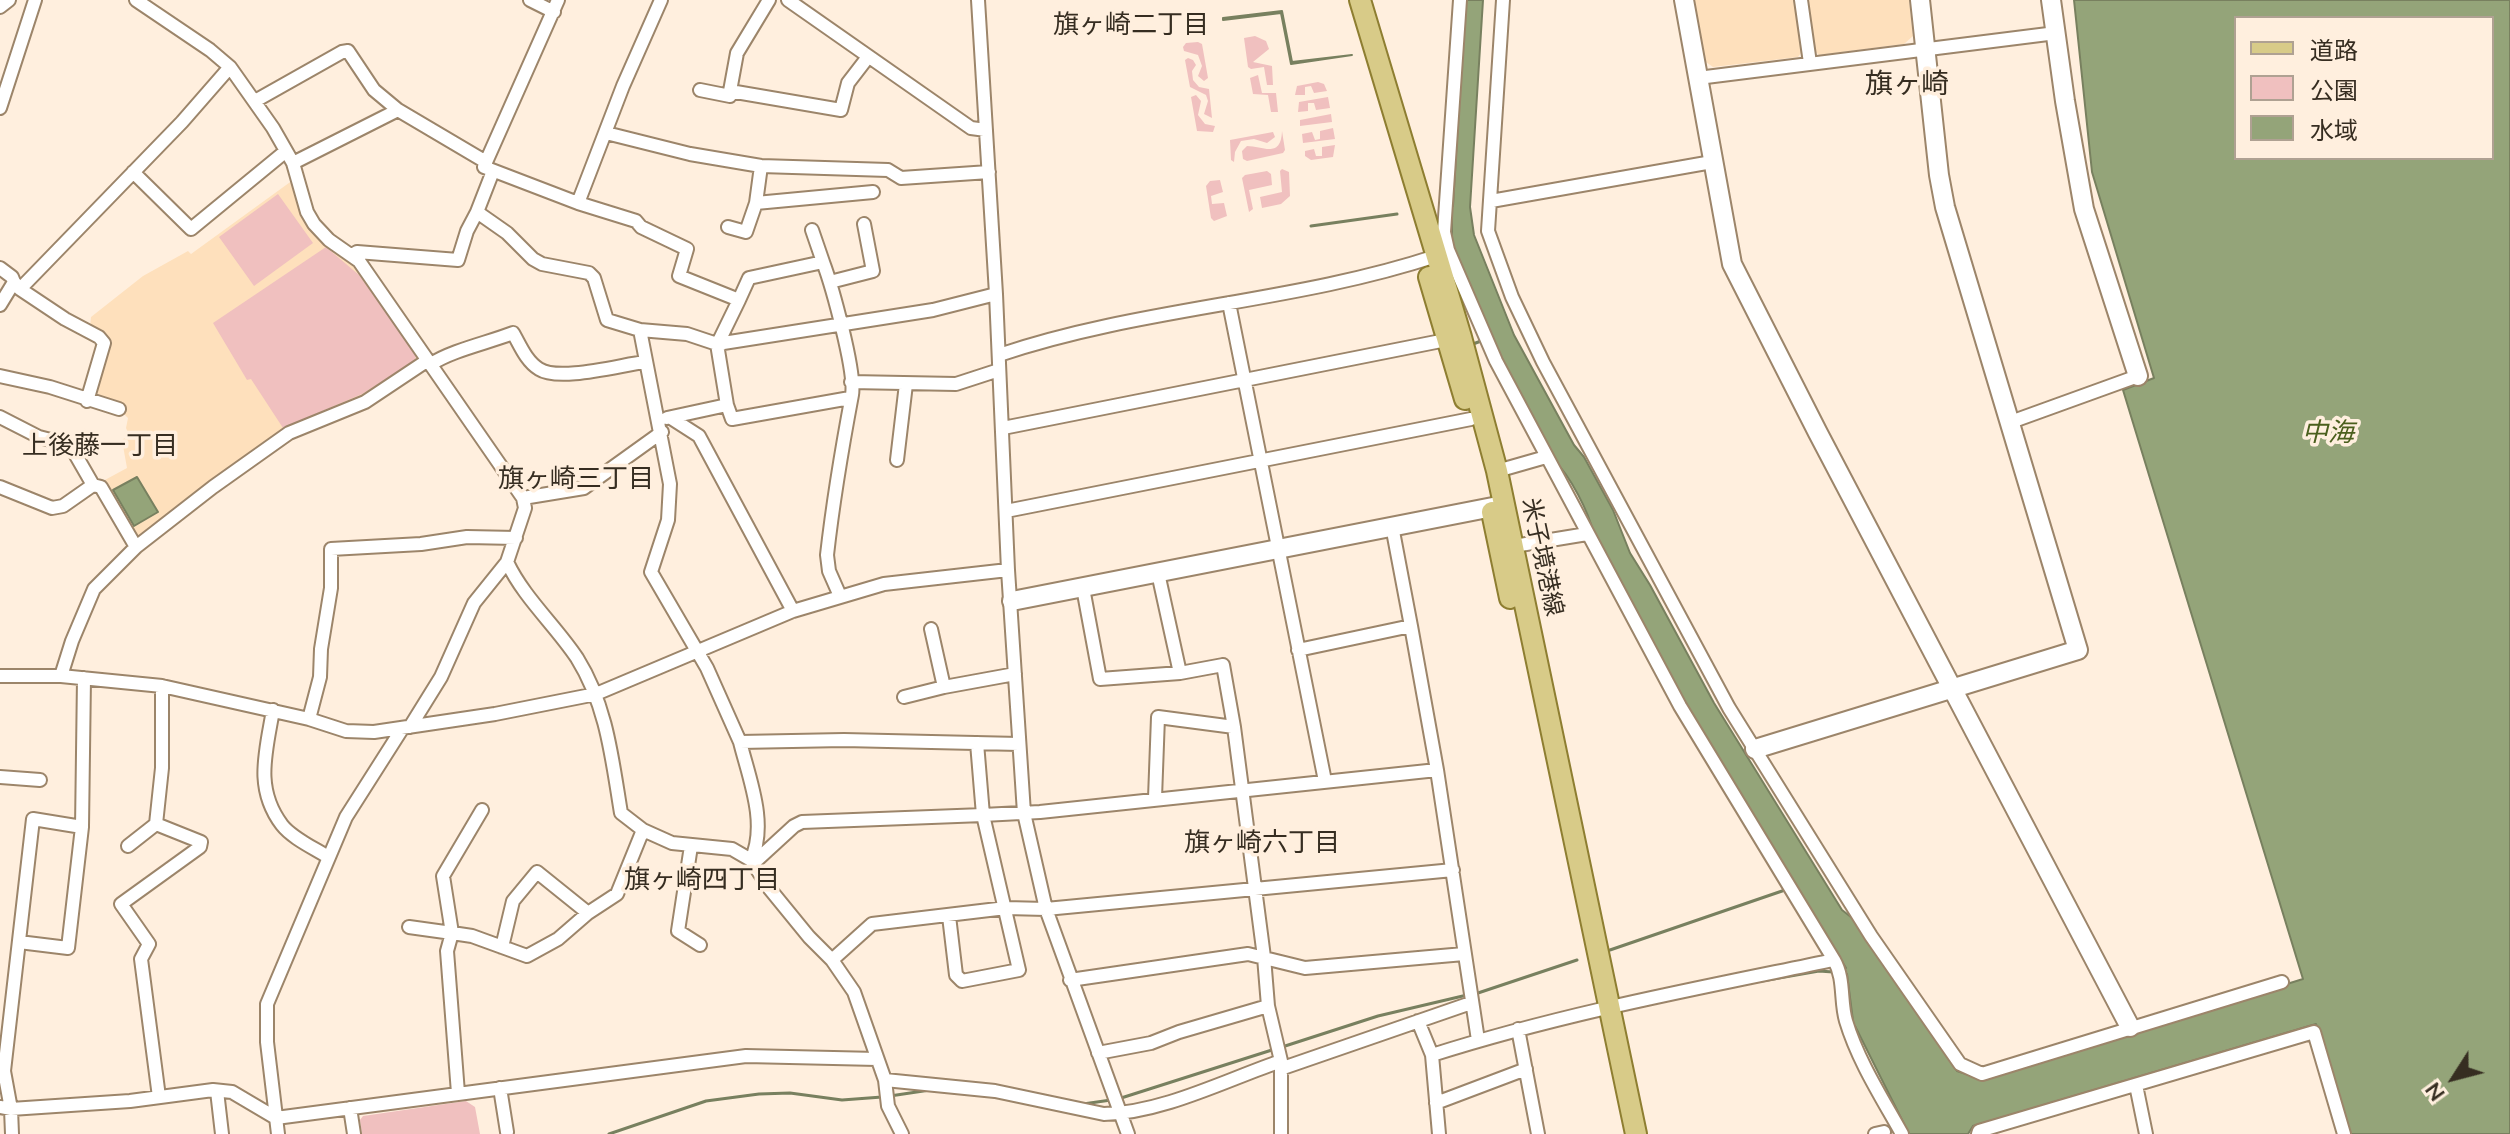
<!DOCTYPE html>
<html>
<head>
<meta charset="utf-8">
<style>
	body { margin:0 }
	#map { position:relative; width:2510px; height:1134px; overflow:hidden; background:#ffefde; font-family:Mulish,"Noto Sans JP",sans-serif }
	canvas { display:block }
	.legend { position:absolute; left:2234px; top:16px; width:260px; height:144px; box-sizing:border-box; background:#ffefde; border:2px solid #afa192; margin:0; padding:10px 14px; list-style:none; font-size:24px; color:#362d21 }
	.legend li { display:flex; align-items:center; gap:16px; height:40px }
	.legend b { width:40px; border:2px solid #afa192 }
	.north { position:absolute; left:2414px; top:1038px; width:80px; height:80px; -webkit-text-stroke:6px #ffefde; paint-order:stroke; rotate:234deg; font-size:22px; font-weight:700; line-height:32px; text-align:center; color:#362d21 }
	.north::after { content:''; display:block; margin:auto; width:28px; height:36px; background:#362d21; clip-path:polygon(50% 0,100% 100%,50% 72%,0 100%) }
</style>
</head>
<body>
<div id="map">
<canvas width="2510" height="1134"></canvas>
<ul class="legend">
<li><b style="height:10px;background:#d8cb88"></b>道路</li>
<li><b style="height:22px;background:#f0c0bf"></b>公園</li>
<li><b style="height:22px;background:#94a479"></b>水域</li>
</ul>
<div class="north">N</div>
</div>
<script>
const context = document.querySelector('canvas').getContext('2d');
context.lineJoin = 'round';
function fill(path, color) {
  context.fillStyle = color;
  context.fill(path, 'evenodd');
}
function strokePath(path, color, width, dash) {
  context.strokeStyle = color;
  context.lineWidth = width;
  context.lineCap = dash ? 'butt' : 'round';
  context.setLineDash(dash || []);
  context.stroke(path);
}
function drawText(font, color, halo, rows, align = 'center') {
  context.font = font + ' Mulish,"Noto Sans JP",sans-serif';
  context.lineWidth = 7;
  context.setLineDash([]);
  context.textBaseline = 'middle';
  context.strokeStyle = halo;
  context.fillStyle = color;
  for (const [text, x, y, turn = 0] of rows) {
    context.save();
    context.translate(x, y);
    context.rotate((+turn || 0) * Math.PI / 180);
    context.textAlign = isNaN(turn) ? turn : align;
    if (halo) context.strokeText(text, 0, 0);
    context.fillText(text, 0, 0);
    context.restore();
  }
}
fill(new Path2D(`
	M 1692,0 L 1797,0 L 1804,49 L 1798,57 L 1713,67 L 1703,60 Z
	M 1806,0 L 1909,0 L 1913,36 L 1904,44 L 1819,55 L 1813,49 Z
	M 293,180 L 306,220 L 352,262 L 420,355 L 420,362 L 363,398 L 293,427 L 137,541 L 103,481 L 127,468 L 122,440 L 129,435 L 126,428 L 128,418 L 125,415 L 95,406 L 107,343 L 90,328 L 91,317 L 143,276 L 188,251 L 191,254 Z`), '#fee0bc');
fill(new Path2D(`
	M 1255,36 L 1266,41 L 1269,49 L 1253,62 L 1272,66 L 1273,85 L 1267,85 L 1264,67 L 1251,69 L 1248,67 L 1244,38 Z
	M 1198,42 L 1202,44 L 1208,78 L 1204,81 L 1198,76 L 1202,66 L 1198,55 L 1184,51 L 1183,47 L 1186,43 Z
	M 1188,58 L 1193,60 L 1196,65 L 1192,71 L 1193,80 L 1199,87 L 1209,89 L 1212,118 L 1204,114 L 1208,101 L 1206,95 L 1190,87 L 1185,60 Z
	M 1258,75 L 1262,93 L 1276,93 L 1278,112 L 1271,112 L 1268,95 L 1253,94 L 1250,78 Z
	M 1318,82 L 1324,84 L 1327,91 L 1314,93 L 1311,86 L 1305,87 L 1305,95 L 1295,95 L 1297,86 Z
	M 1196,95 L 1201,101 L 1198,115 L 1205,124 L 1215,126 L 1213,132 L 1197,131 L 1191,97 Z
	M 1328,97 L 1330,108 L 1316,110 L 1314,103 L 1308,103 L 1308,111 L 1298,112 L 1299,102 Z
	M 1331,114 L 1332,122 L 1300,126 L 1300,120 Z
	M 1333,128 L 1335,139 L 1303,143 L 1302,134 L 1312,132 L 1315,140 L 1320,139 L 1320,131 Z
	M 1282,131 L 1285,150 L 1283,153 L 1247,161 L 1243,159 L 1242,151 L 1247,146 C 1263,146 1281,159 1282,131 Z
	M 1273,132 L 1275,137 L 1267,143 L 1254,139 L 1241,141 L 1235,152 L 1234,162 L 1231,160 L 1230,140 Z
	M 1335,145 L 1333,157 L 1311,160 L 1305,156 L 1305,151 L 1314,149 L 1316,156 L 1322,156 L 1322,147 Z
	M 1282,169 L 1289,172 L 1290,196 L 1281,204 L 1262,208 L 1260,197 L 1282,192 L 1280,171 Z
	M 1267,171 L 1271,174 L 1272,185 L 1249,190 L 1253,209 L 1249,212 L 1242,178 L 1245,175 Z
	M 1220,180 L 1223,192 L 1211,196 L 1212,204 L 1224,203 L 1227,216 L 1214,221 L 1211,218 L 1206,186 L 1210,181 Z
	M 278,194 L 313,243 L 254,286 L 219,237 Z
	M 326,247 L 359,275 L 416,355 L 415,361 L 362,394 L 283,428 L 251,379 L 247,380 L 213,323 Z
	M 466,1101 L 475,1107 L 480,1134 L 362,1134 L 360,1120 L 363,1116 Z`), '#f0c0bf');
const water = new Path2D(`
	M 1465,0 L 1483,0 L 1470,207 L 1474,235 L 1514,335 L 1574,445 L 1584,457 L 1613,510 L 1630,553 L 1650,585 L 1714,703 L 1842,910 L 1856,921 L 1957,1071 L 1981,1079 L 2303,979 L 2123,390 L 2154,378 L 2092,172 L 2074,0 L 2510,0 L 2510,1134 L 2349,1134 L 2316,1024 L 1973,1126 L 1968,1134 L 1909,1134 L 1855,1026 L 1851,1027 L 1850,1024 L 1853,1021 L 1847,974 L 1843,973 L 1842,969 L 1846,968 L 1687,709 L 1593,532 C 1589,513 1570,475 1555,462 L 1492,342 L 1452,244 L 1452,211 L 1450,207 L 1453,206 ZM 2236,18 L 2492,18 L 2492,158 L 2236,158 Z
	M 1282,11 L 1292,62 L 1352,55 L 1291,64 L 1281,13 L 1223,20 L 1223,18 Z
	M 137,477 L 158,512 L 134,526 L 113,490 Z`);
fill(water, '#94a479');
strokePath(water, '#78805f', 2);
strokePath(new Path2D(`
	M 1311,226 L 1397,214
	M 1473,344 L 1481,341
	M 1610,950 L 1785,890
	M 1762,981 L 1819,971 L 1833,972
	M 1475,994 L 1577,960
	M 1282,1047 L 1378,1016 L 1467,995
	M 890,1096 L 930,1090
	M 1118,1099 L 1275,1049
	M 1083,1104 L 1111,1100
	M 609,1134 L 706,1101 L 759,1094 L 790,1093 L 842,1100 L 882,1097`), '#78805f', 3);
const street = new Path2D(`
	M 136,0 L 210,50 L 230,67 L 273,128 L 293,163 L 307,212 L 314,224 L 329,240 L 359,261 L 523,498 L 525,508 L 507,562 C 524,598 555,625 577,658 C 607,706 612,759 621,813 L 643,830 L 672,843 L 732,849 L 751,860 L 769,888 L 809,937 L 832,960 L 854,992 L 885,1080 L 888,1106 L 902,1134
	M 530,0 L 554,12
	M 788,0 L 971,128 L 986,130
	M 978,0 L 996,294 L 1008,570 L 1024,813 L 1046,909 L 1128,1134
	M 1503,0 L 1488,231 L 1512,297 L 1543,362 L 1729,708 L 1871,936 L 1960,1064 L 1982,1074 L 2282,982
	M 1801,0 L 1810,63
	M 0,7 L 9,0
	M 1698,78 L 2056,33
	M 700,90 L 730,96 L 730,91 L 841,110 L 848,83 L 868,57
	M 730,91 L 737,53 L 769,0
	M 255,101 L 342,52 L 348,51 L 374,90 L 398,110
	M 0,108 L 35,0
	M 606,133 L 690,154 L 761,166 L 888,170 L 901,178 L 989,172
	M 486,162 L 558,0
	M 293,163 L 398,110 L 486,162 L 484,167 L 578,203 L 623,86 L 661,0
	M 761,166 L 756,203 L 873,192
	M 493,171 L 477,212 L 507,233 L 533,259 L 542,264 L 589,273 L 594,278 L 607,320 L 640,330
	M 133,172 L 191,229 L 286,151
	M 1491,201 L 1712,162
	M 578,203 L 636,221 L 641,227 L 687,249 L 679,276 L 739,300 L 720,339 L 722,344
	M 728,227 L 746,232 L 756,203
	M 812,230 L 823,262
	M 352,255 L 357,252 L 458,260 L 467,231 L 477,212
	M 0,268 L 12,277 L 14,282
	M 830,282 L 873,271 L 864,224
	M 20,289 L 65,319 L 99,337 L 104,343 L 87,401
	M 996,294 L 933,310 L 717,344 L 687,334 L 640,330 L 670,484 L 668,520 L 651,572 L 707,668 L 740,742 L 844,740 L 1019,744
	M 739,300 L 749,278 L 823,262 C 832,286 856,372 852,395 C 842,448 833,502 827,555 L 829,571 L 840,596
	M 1229,303 L 1325,781
	M 0,305 L 14,282 L 20,289 L 182,122 L 230,67
	M 717,344 L 727,405
	M 999,355 C 1141,307 1294,303 1436,256
	M 431,364 C 453,350 487,343 513,333 C 520,345 526,361 539,369 C 559,382 620,365 645,362
	M 0,376 L 50,387 L 119,409
	M 851,382 L 956,384 L 999,370
	M 0,417 L 39,437 L 70,445 L 93,485 L 101,487 L 136,547
	M 667,418 L 727,405 L 732,419 L 850,398
	M 671,418 L 699,436 L 793,611
	M 2008,423 L 2138,376
	M 1003,428 L 1446,340
	M 897,460 L 906,384
	M 1497,471 L 1546,457
	M 0,487 L 52,508 L 63,506 L 93,485
	M 523,498 L 584,488 L 662,432
	M 1006,511 L 1471,419
	M 1392,526 L 1411,626
	M 1514,546 L 1587,534
	M 1083,588 L 1100,679 L 1180,673
	M 931,629 L 944,687 L 1015,674
	M 1298,650 L 1411,626 L 1437,770 L 1478,1040
	M 0,676 L 61,676 L 162,686 L 309,719 L 346,731 L 374,732 L 495,714 L 596,694 L 793,611 L 884,584 L 1008,570
	M 61,676 L 72,641 L 94,589 L 136,547 L 213,487 L 289,433 L 365,402 L 428,360
	M 904,697 L 944,687
	M 273,710 C 266,752 254,788 282,825 C 292,838 314,848 328,857
	M 309,719 L 320,677 L 321,649 L 331,588 L 331,549 L 421,544 L 467,537 L 516,538
	M 410,727 L 441,677 L 474,603 L 507,562
	M 740,742 C 749,778 768,824 751,860
	M 0,777 L 40,780
	M 1155,798 L 1158,717 L 1234,727 L 1223,665 L 1180,673 L 1158,573
	M 156,824 L 201,842 L 200,847 L 121,904 L 149,944 L 141,959 L 159,1097
	M 128,846 L 156,824 L 162,768 L 162,686
	M 691,846 L 678,931 L 700,945
	M 751,860 L 758,859 L 794,826 L 802,822 L 983,815 L 977,743
	M 949,916 L 956,975 L 962,981 L 1019,970 L 983,815 L 1040,812 L 1437,770
	M 409,927 L 452,933 L 443,876 L 482,810
	M 19,942 L 68,948 L 82,827 L 84,678
	M 502,947 L 513,901 L 537,872 L 588,913
	M 832,960 L 872,924 L 1006,908 L 1046,909 L 1453,870
	M 1834,960 C 1845,979 1840,1001 1846,1021 C 1858,1061 1882,1098 1902,1134
	M 1070,980 L 1248,954 L 1305,968 L 1464,954
	M 1418,1021 L 1432,1055
	M 1518,1029 L 1538,1134
	M 1098,1053 L 1151,1043 L 1179,1032 L 1268,1006 L 1264,957 L 1234,727
	M 1283,1068 L 1471,1003
	M 885,1080 L 995,1091 L 1104,1114 C 1162,1113 1226,1080 1281,1061 L 1268,1006
	M 2136,1085 L 2146,1134
	M 500,1088 L 507,1132
	M 217,1091 L 222,1134
	M 458,1093 L 447,951 L 452,933 L 472,936 L 527,956 L 558,939 L 588,913 L 617,894 L 643,830
	M 1436,1103 L 1526,1069
	M 0,1107 L 11,1109 L 130,1101 L 213,1090 L 232,1092 L 276,1118 L 746,1056 L 877,1059
	M 350,1108 L 354,1134
	M 12,1134 L 11,1109 L 4,1071 L 33,819 L 82,827
	M 278,1134 L 267,1042 L 267,1004 L 346,817 L 402,729
	M 1281,1134 L 1281,1061
	M 1439,1134 L 1432,1055 C 1564,1013 1699,988 1834,960 L 1680,706 L 1496,361 L 1448,250 L 1444,232 L 1460,0
	M 1875,1134 L 1884,1132
	M 1978,1134 L 1979,1131 L 2314,1032 L 2344,1134`);
const secondary = new Path2D(`
	M 1684,0 L 1732,264 L 1818,433 L 2130,1027
	M 2051,0 L 2065,101 L 2084,209 L 2138,376
	M 1012,601 L 1503,505
	M 1755,749 L 2078,650 L 1945,207 L 1939,175 L 1920,0`);
const primary = new Path2D(`
	M 1360,0 L 1461,337 L 1497,471 L 1636,1134
	M 1429,277 L 1465,399
	M 1492,512 L 1510,598`);
strokePath(street, '#9c856a', 16);
strokePath(secondary, '#9c856a', 22);
strokePath(primary, '#8e7e31', 24);
strokePath(street, '#fff', 12);
strokePath(secondary, '#fff', 18);
strokePath(primary, '#d8cb88', 20);
drawText('24px', '#362d21', '#ffefde', [
	["米子境港線",1542,557,78]
]);
drawText('26px', '#362d21', '#ffefde', [
	["旗ヶ崎二丁目",1131,25],
	["上後藤一丁目",100,446],
	["旗ヶ崎三丁目",576,479],
	["旗ヶ崎六丁目",1262,843],
	["旗ヶ崎四丁目",702,880]
]);
drawText('italic 26px', '#4b5f1d', '#ffefde', [
	["中海",2328,433]
]);
drawText('28px', '#362d21', '#ffefde', [
	["旗ヶ崎",1907,85]
]);
</script>
</body>
</html>
